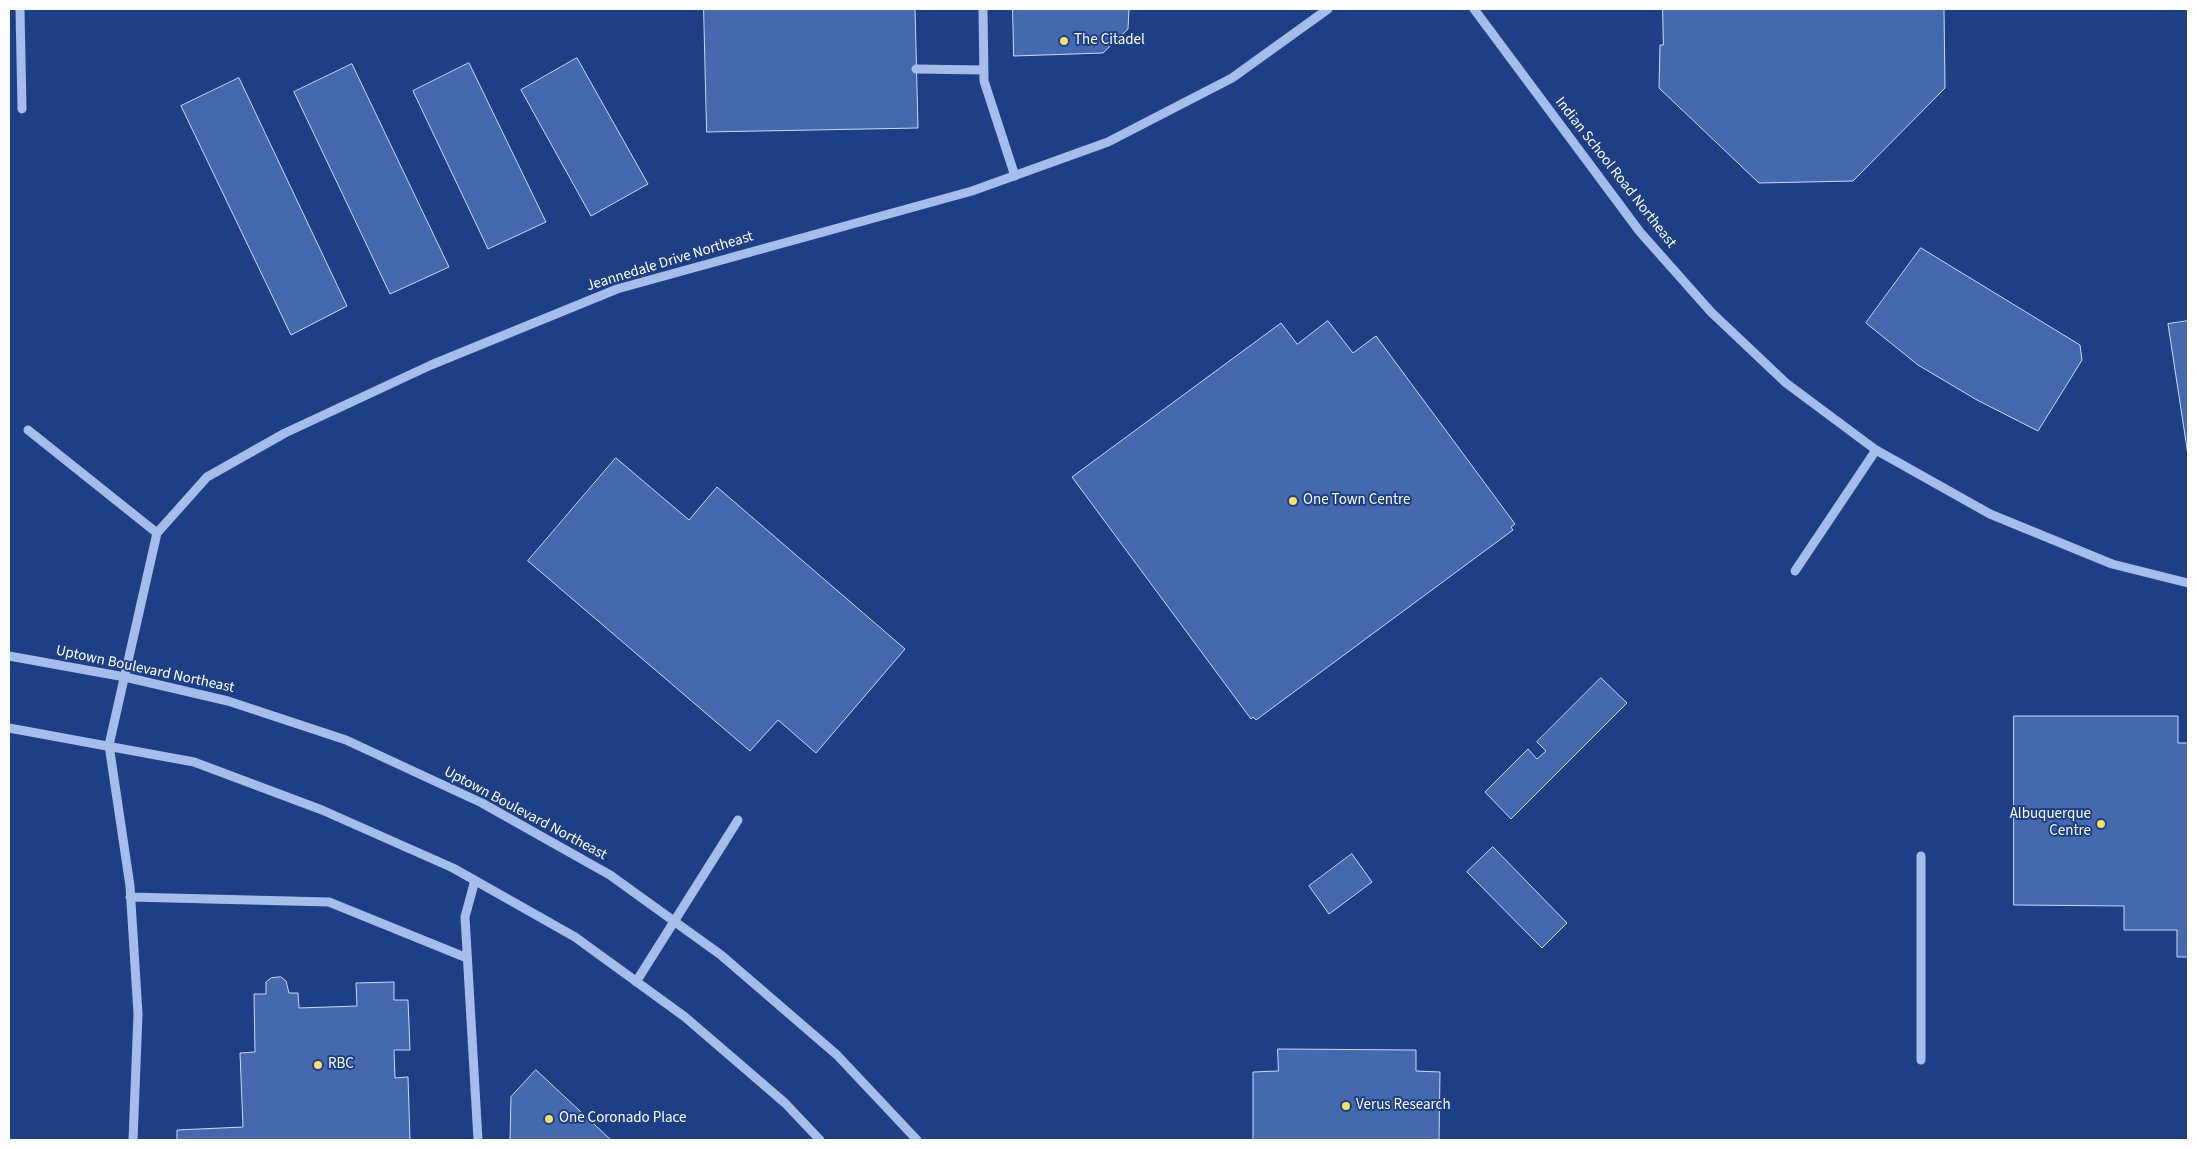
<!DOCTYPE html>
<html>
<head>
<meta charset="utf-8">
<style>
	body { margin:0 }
	#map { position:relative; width:2197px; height:1149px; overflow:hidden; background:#1d3f86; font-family:"Source Sans 3",sans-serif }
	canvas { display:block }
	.frame { position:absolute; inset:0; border:10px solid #fff; pointer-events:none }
</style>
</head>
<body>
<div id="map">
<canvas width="2197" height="1149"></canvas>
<div class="frame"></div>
</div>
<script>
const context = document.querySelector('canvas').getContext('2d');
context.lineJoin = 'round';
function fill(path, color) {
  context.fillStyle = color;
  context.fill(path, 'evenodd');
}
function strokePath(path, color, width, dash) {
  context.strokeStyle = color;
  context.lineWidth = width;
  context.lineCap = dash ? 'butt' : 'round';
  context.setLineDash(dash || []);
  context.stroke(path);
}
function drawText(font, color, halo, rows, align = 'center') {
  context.font = font + ' "Source Sans 3",sans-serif';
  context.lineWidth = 4;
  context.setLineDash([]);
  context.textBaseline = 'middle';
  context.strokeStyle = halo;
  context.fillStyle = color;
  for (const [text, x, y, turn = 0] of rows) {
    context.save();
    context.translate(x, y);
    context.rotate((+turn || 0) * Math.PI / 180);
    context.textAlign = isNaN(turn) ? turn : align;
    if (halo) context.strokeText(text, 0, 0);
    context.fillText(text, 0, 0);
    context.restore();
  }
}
const building = new Path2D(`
	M 704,9 L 915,9 L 918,128 L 707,132 Z
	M 1013,9 L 1129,9 L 1128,29 L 1103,53 L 1014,56 Z
	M 1663,9 L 1944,9 L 1945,88 L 1853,181 L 1759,183 L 1659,88 L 1660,45 L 1663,45 Z
	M 577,58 L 648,184 L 591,216 L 521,90 Z
	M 469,63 L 546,222 L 488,249 L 413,91 Z
	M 352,64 L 449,267 L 390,294 L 294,92 Z
	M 239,78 L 347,306 L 291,335 L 181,106 Z
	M 1921,248 L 2080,345 L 2082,360 L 2038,431 L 1977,400 L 1918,365 L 1866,323 Z
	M 1328,321 L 1353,353 L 1376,336 L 1515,524 L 1511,527 L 1513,530 L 1256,720 L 1253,717 L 1251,719 L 1072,477 L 1281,323 L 1297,344 Z
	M 2188,321 L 2188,455 L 2168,324 Z
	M 616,458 L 689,520 L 717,487 L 905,649 L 816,753 L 778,720 L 750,751 L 528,561 Z
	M 1601,678 L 1627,703 L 1511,819 L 1485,792 L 1528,749 L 1537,759 L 1546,751 L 1537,742 Z
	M 2014,716 L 2178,716 L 2178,743 L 2188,743 L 2188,957 L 2177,957 L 2177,930 L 2124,930 L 2124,906 L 2014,905 Z
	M 1493,847 L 1567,923 L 1542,948 L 1467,872 Z
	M 1352,854 L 1372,882 L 1329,914 L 1309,886 Z
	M 281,977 L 286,981 L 289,993 L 298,993 L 299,1008 L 357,1006 L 356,983 L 394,982 L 394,1000 L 408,1000 L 410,1050 L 394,1050 L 395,1078 L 408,1077 L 410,1140 L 177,1140 L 177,1130 L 243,1127 L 240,1053 L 255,1052 L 254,994 L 266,994 L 266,982 L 271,978 Z
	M 1278,1049 L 1416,1050 L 1416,1071 L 1440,1072 L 1439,1140 L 1253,1140 L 1253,1072 L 1278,1071 Z
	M 536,1070 L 611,1140 L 510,1140 L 511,1097 Z`);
fill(building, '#4569af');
strokePath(building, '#cadaf8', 1);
strokePath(new Path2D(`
	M 20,9 L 22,109
	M 983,9 L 984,81 L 1015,176
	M 1474,9 L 1640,232 L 1711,312 L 1786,383 L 1876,450 L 1990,514 L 2112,564 L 2188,583
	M 916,69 L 984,70
	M 28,430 L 157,533
	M 1795,571 L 1876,450
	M 9,656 L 125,677 L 228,701 L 346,740 L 482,803 L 610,875 L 721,955 L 837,1055 L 917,1140
	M 9,728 L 194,762 L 322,810 L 453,868 L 575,937 L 685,1017 L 785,1103 L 820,1140
	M 475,880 L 465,917 L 478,1140
	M 130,897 L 329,902 L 467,958
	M 636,982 L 738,820
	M 1921,1060 L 1921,856
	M 133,1140 L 138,1014 L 130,886 L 109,745 L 157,533 L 207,477 L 285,433 L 431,365 L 617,289 L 972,191 L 1108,142 L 1232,78 L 1328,9`), '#a5bdeb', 9);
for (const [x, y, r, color] of [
	[1064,41,5,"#fbe063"],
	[1293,501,5,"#fbe063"],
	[2101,824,5,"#fbe063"],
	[318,1065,5,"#fbe063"],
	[1346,1106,5,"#fbe063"],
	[549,1119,5,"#fbe063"]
]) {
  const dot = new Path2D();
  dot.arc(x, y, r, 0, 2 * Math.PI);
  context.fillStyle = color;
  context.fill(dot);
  strokePath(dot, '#1d3f86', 2);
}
drawText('15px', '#fff', '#1d3f86', [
	["The Citadel",1074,41],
	["One Town Centre",1303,501],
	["Albuquerque",2091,815,"right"],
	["Centre",2091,832,"right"],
	["RBC",328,1065],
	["Verus Research",1356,1106],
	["One Coronado Place",559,1119]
], 'left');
drawText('15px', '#fff', '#1d3f86', [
	["Indian School Road Northeast",1615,173,52],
	["Jeannedale Drive Northeast",670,262,-17],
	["Uptown Boulevard Northeast",145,670,12],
	["Uptown Boulevard Northeast",525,814,28]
]);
</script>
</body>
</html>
